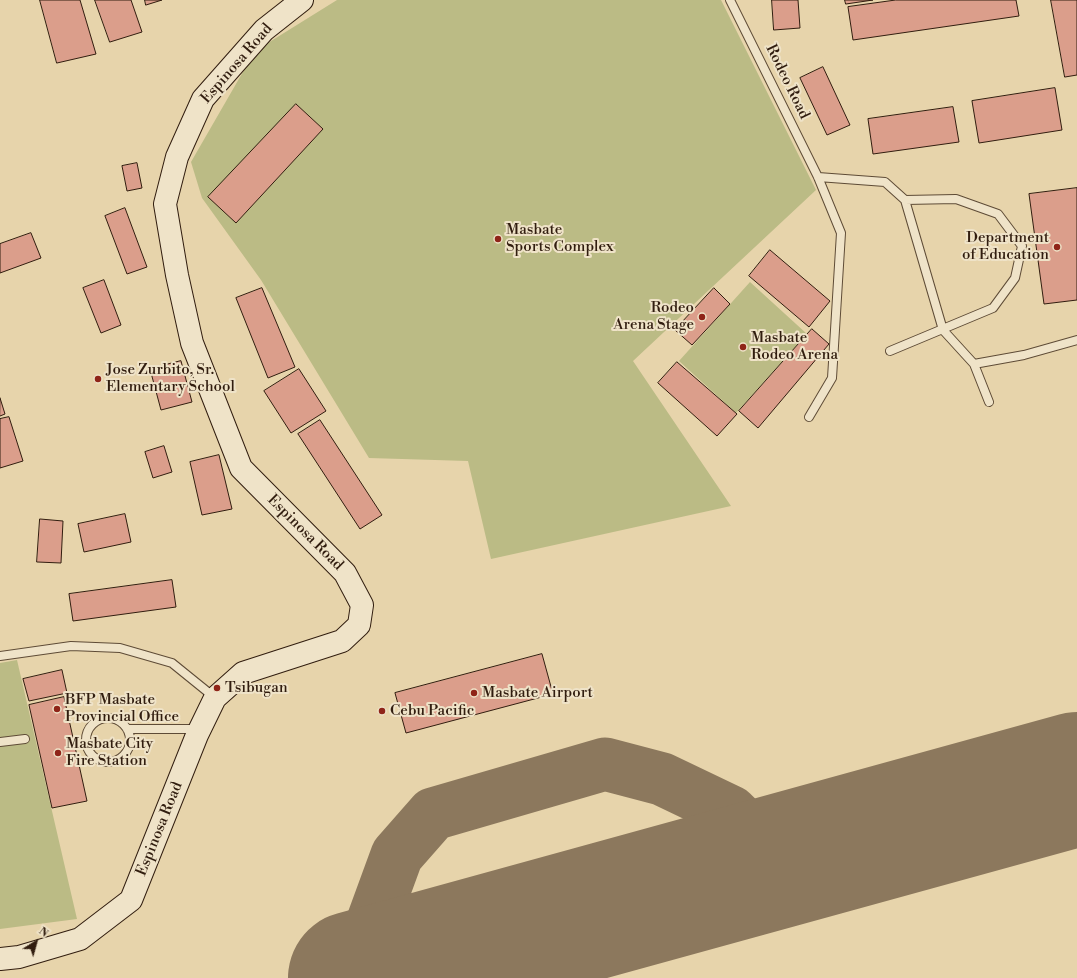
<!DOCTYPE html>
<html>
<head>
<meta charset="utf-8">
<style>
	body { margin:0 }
	#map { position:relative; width:1077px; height:978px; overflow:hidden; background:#e7d4ab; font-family:"Libre Bodoni",serif }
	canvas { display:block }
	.north { position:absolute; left:16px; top:922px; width:40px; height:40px; -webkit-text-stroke:3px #efe3c8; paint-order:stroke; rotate:37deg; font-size:11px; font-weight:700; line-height:16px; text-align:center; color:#311d0f }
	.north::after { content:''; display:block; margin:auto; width:14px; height:18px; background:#311d0f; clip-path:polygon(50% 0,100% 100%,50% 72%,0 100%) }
</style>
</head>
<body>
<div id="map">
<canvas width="1077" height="978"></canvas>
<div class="north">N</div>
</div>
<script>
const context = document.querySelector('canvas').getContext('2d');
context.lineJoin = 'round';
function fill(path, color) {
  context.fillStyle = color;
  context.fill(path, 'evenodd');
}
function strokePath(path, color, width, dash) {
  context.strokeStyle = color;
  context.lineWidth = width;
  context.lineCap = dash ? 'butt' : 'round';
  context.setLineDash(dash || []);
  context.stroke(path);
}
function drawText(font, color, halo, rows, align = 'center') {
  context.font = font + ' "Libre Bodoni",serif';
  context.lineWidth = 4;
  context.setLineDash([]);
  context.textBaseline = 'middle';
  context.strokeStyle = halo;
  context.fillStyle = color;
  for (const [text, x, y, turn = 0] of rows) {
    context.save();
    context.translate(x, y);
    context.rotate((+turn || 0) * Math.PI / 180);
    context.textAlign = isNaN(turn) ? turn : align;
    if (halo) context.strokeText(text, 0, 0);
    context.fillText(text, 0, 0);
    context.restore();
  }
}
fill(new Path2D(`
	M 337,0 L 721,0 L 816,190 L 633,361 L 731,506 L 491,559 L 468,461 L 369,458 L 261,280 L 202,198 L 191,162 L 255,51 Z
	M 750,282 L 807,334 L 736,413 L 679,361 Z
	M 17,660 L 77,919 L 0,929 L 0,663 Z`), '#bbbb85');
strokePath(new Path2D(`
	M 722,877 L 736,841 L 731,812
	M 406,964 L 385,951 L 373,938 L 371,926 L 397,855 L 433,814 L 605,764 L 662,779 L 731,812 L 771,851 L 788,859
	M 338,978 L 354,956 L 371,926`), '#8c785d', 53);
strokePath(new Path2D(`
	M 355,978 L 1077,779`), '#8c785d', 134);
const building = new Path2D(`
	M 40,0 L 80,0 L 96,54 L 57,63 Z
	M 95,0 L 131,0 L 142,32 L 110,42 Z
	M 145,0 L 162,0 L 146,5 Z
	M 772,0 L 798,0 L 800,28 L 774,30 Z
	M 845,0 L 873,0 L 846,4 Z
	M 896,0 L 1016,0 L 1019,16 L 853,40 L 848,7 Z
	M 1051,0 L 1077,0 L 1077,75 L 1065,77 Z
	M 823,67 L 850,125 L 827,135 L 800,78 Z
	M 1055,88 L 1062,130 L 979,143 L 972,101 Z
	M 296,104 L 323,129 L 236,223 L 208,197 Z
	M 953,107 L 959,142 L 873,154 L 868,119 Z
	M 137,163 L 142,188 L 127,191 L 122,166 Z
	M 1077,188 L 1077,300 L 1044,304 L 1029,194 Z
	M 125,208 L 147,267 L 127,274 L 105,216 Z
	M 31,233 L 41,258 L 0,273 L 0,244 Z
	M 770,250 L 830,301 L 809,327 L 749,276 Z
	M 104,280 L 121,325 L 101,333 L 83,288 Z
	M 262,288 L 295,367 L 268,378 L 236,298 Z
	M 714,288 L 730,304 L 692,345 L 675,330 Z
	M 812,329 L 829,344 L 758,428 L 739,411 Z
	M 181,361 L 192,402 L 161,410 L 150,369 Z
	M 677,362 L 737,414 L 717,436 L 658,383 Z
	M 299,369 L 326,411 L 291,433 L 264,391 Z
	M 0,398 L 5,414 L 0,416 Z
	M 9,417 L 23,461 L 0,468 L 0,419 Z
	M 320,420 L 382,515 L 360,529 L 298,434 Z
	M 164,446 L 172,472 L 153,478 L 145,452 Z
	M 219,455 L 232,509 L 202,515 L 190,462 Z
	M 125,514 L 131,542 L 84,552 L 78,524 Z
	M 40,519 L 63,521 L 61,563 L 37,562 Z
	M 172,580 L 176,607 L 73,621 L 69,594 Z
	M 542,654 L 553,694 L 406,733 L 395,693 Z
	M 62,670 L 67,693 L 29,701 L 23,679 Z
	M 64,697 L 87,801 L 52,808 L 29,705 Z`);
fill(building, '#db9e8b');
strokePath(building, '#311d0f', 1);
const lane = new Path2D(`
	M 730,0 L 818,177 L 841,233 L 832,378 L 809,417
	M 818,177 L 885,182 L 905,200 L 943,330 L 974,364 L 989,402
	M 890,351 L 993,308 L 1015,278 L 1022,246 L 998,214 L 956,199 L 905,200
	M 974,364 L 1024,355 L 1077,340
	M 0,656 L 71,646 L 120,648 L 172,663 L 214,697
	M86 740a22 22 0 1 1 44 0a22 22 0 1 1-44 0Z
	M 127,729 L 198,729
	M 0,742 L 25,739`);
const secondary = new Path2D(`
	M 0,959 L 19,957 L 80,939 L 131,900 L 197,735 L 215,698 L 243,673 L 342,641 L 359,625 L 362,605 L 345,573 L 241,468 L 192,343 L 177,275 L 165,204 L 177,157 L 203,99 L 264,30 L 302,0`);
strokePath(lane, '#5e4b36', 10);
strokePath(secondary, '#311d0f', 24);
strokePath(lane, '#efe3c8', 8);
strokePath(secondary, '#efe3c8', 22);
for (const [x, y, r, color] of [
	[498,239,4,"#8f2418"],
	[1057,247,4,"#8f2418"],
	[702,317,4,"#8f2418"],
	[743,347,4,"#8f2418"],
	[98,379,4,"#8f2418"],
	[217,688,4,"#8f2418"],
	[474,693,4,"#8f2418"],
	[57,709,4,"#8f2418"],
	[382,711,4,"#8f2418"],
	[58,753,4,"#8f2418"]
]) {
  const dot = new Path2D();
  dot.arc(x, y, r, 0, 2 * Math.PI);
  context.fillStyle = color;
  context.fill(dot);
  strokePath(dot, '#efe3c8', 1.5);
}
drawText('15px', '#311d0f', '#efe3c8', [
	["Espinosa Road",237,64,-49],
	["Rodeo Road",787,82,64],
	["Espinosa Road",305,533,45],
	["Espinosa Road",160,829,-68]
]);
drawText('15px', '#311d0f', '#efe3c8', [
	["Masbate",506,230],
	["Sports Complex",506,247],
	["Department",1049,238,"right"],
	["of Education",1049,255,"right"],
	["Rodeo",694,308,"right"],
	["Arena Stage",694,325,"right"],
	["Masbate",751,338],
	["Rodeo Arena",751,355],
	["Jose Zurbito, Sr.",106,370],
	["Elementary School",106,387],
	["Tsibugan",225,688],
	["Masbate Airport",482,693],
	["BFP Masbate",65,700],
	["Provincial Office",65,717],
	["Cebu Pacific",390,711],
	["Masbate City",66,744],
	["Fire Station",66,761]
], 'left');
</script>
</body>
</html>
